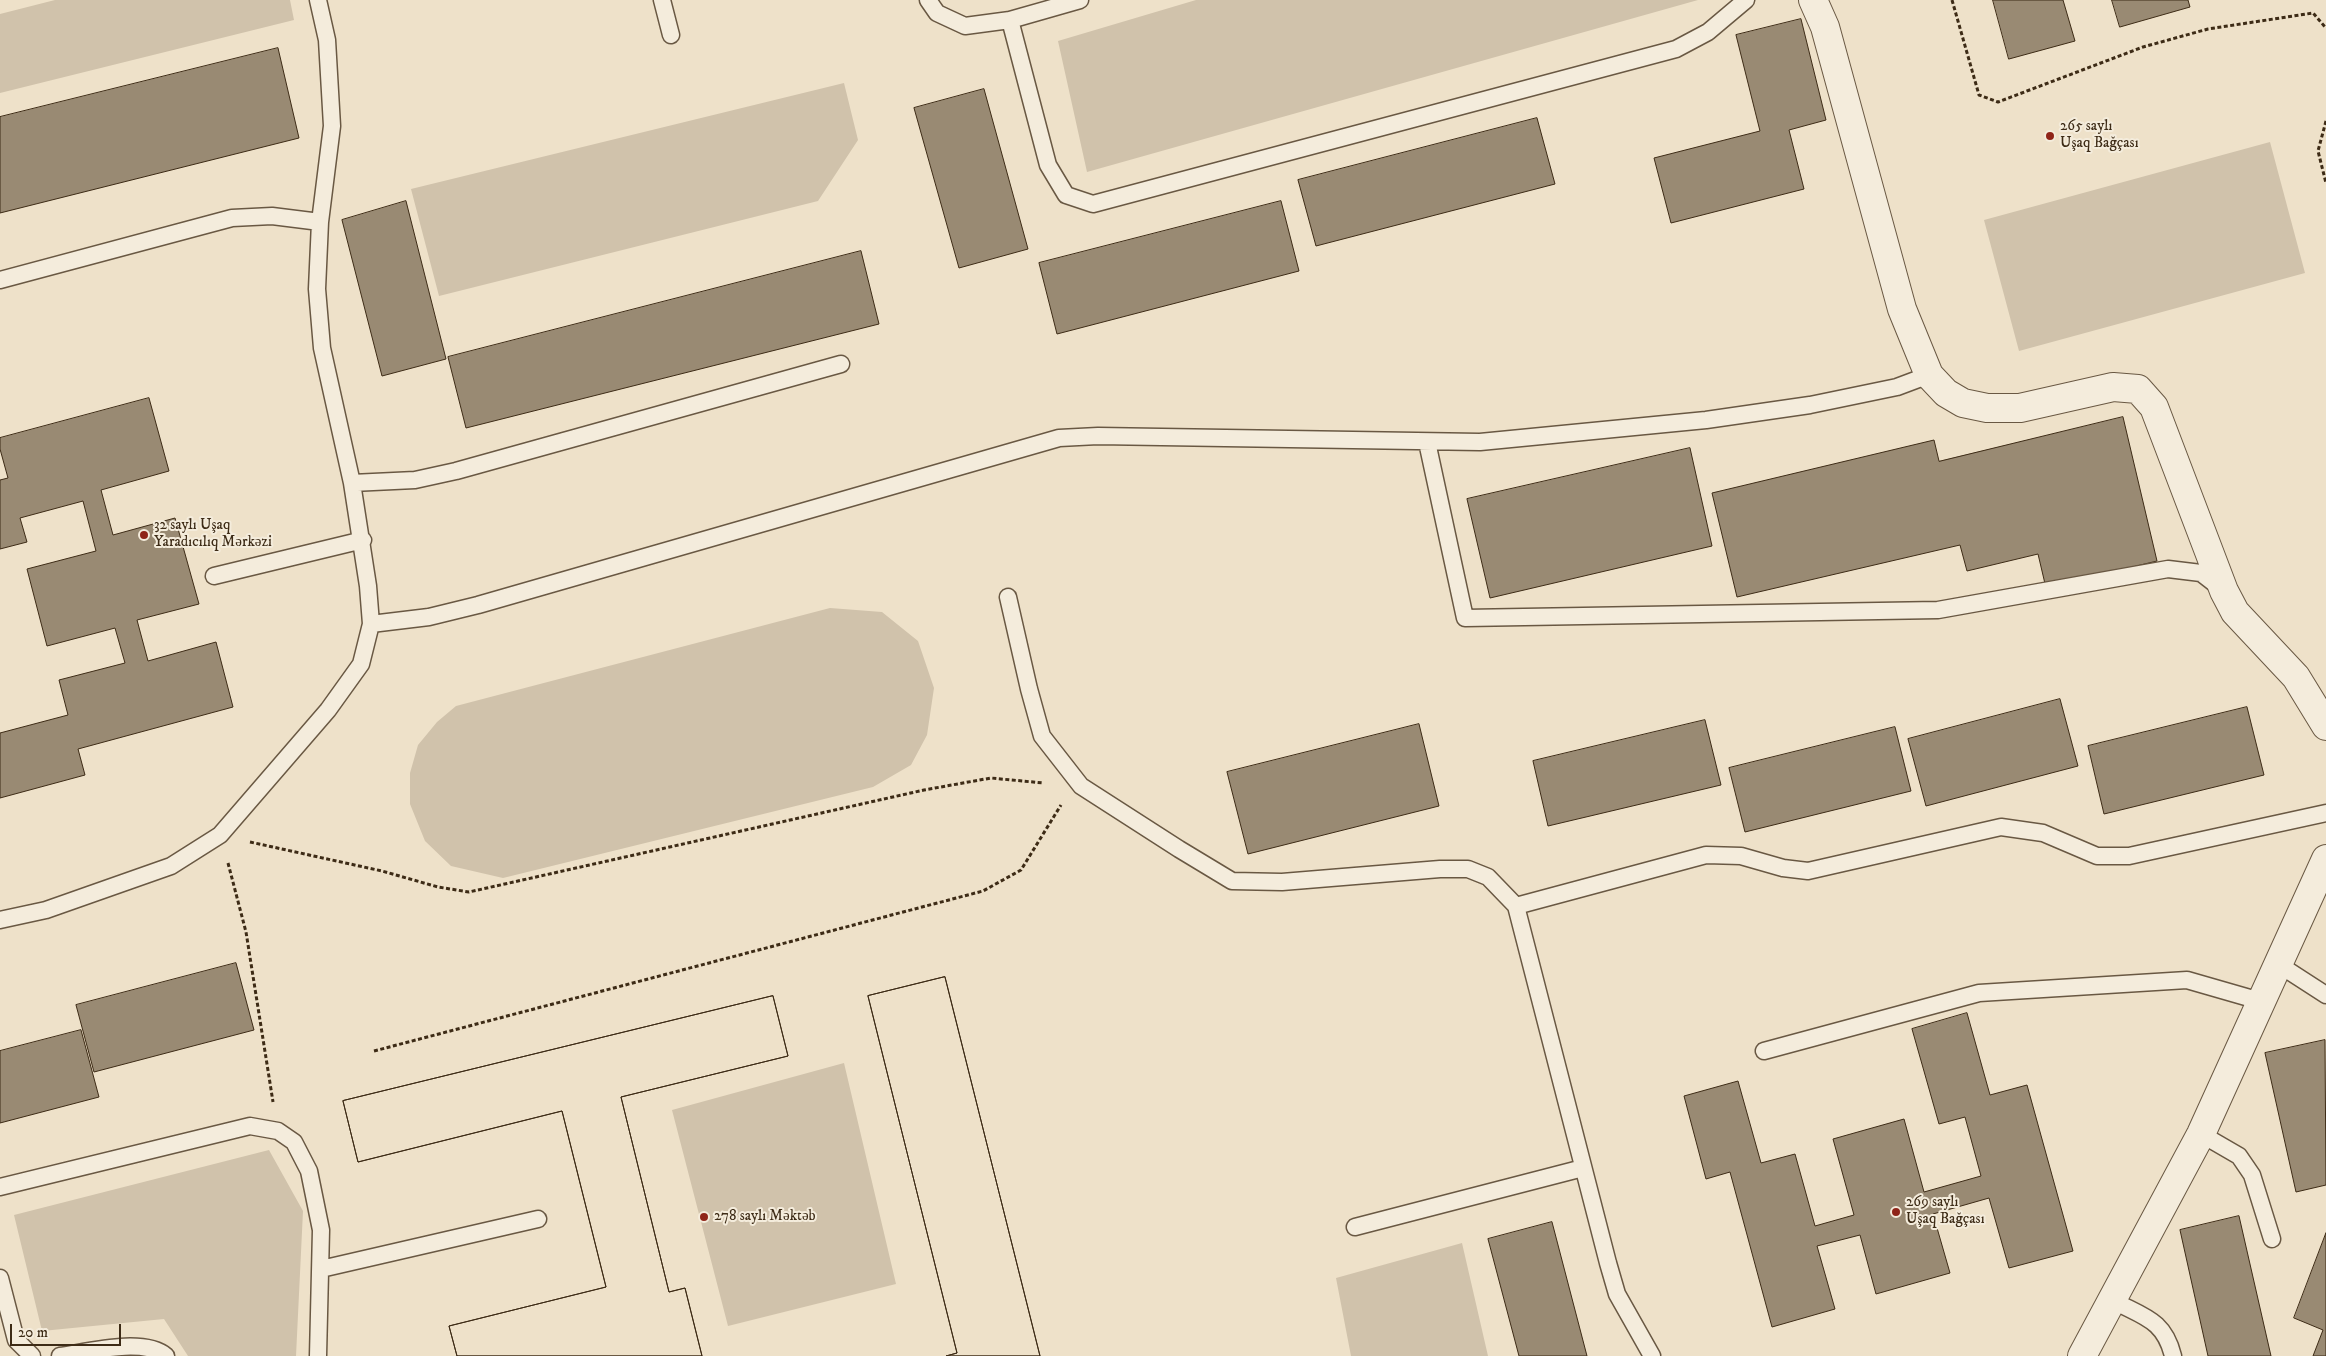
<!DOCTYPE html>
<html>
<head>
<meta charset="utf-8">
<style>
	body { margin:0 }
	#map { position:relative; width:2326px; height:1356px; overflow:hidden; background:#eee1c9; font-family:"IM FELL DW Pica",serif }
	canvas { display:block }
	.scale { position:absolute; left:10px; top:1324px; width:111px; height:22px; box-sizing:border-box; border:2px solid #3d2b16; border-top:0; padding-left:6px; font-size:15px; line-height:18px; white-space:nowrap; color:#3d2b16; -webkit-text-stroke:4px #f4ecdc; paint-order:stroke }
</style>
</head>
<body>
<div id="map">
<canvas width="2326" height="1356"></canvas>
<div class="scale">20 m</div>
</div>
<script>
const context = document.querySelector('canvas').getContext('2d');
context.lineJoin = 'round';
function fill(path, color) {
  context.fillStyle = color;
  context.fill(path, 'evenodd');
}
function strokePath(path, color, width, dash) {
  context.strokeStyle = color;
  context.lineWidth = width;
  context.lineCap = dash ? 'butt' : 'round';
  context.setLineDash(dash || []);
  context.stroke(path);
}
function drawText(font, color, halo, rows, align = 'center') {
  context.font = font + ' "IM FELL DW Pica",serif';
  context.lineWidth = 4;
  context.setLineDash([]);
  context.textBaseline = 'middle';
  context.strokeStyle = halo;
  context.fillStyle = color;
  for (const [text, x, y, turn = 0] of rows) {
    context.save();
    context.translate(x, y);
    context.rotate((+turn || 0) * Math.PI / 180);
    context.textAlign = isNaN(turn) ? turn : align;
    if (halo) context.strokeText(text, 0, 0);
    context.fillText(text, 0, 0);
    context.restore();
  }
}
fill(new Path2D(`
	M 55,0 L 290,0 L 294,20 L 0,93 L 0,14 Z
	M 1196,0 L 1698,0 L 1087,172 L 1058,41 Z
	M 844,83 L 858,140 L 818,201 L 439,296 L 411,189 Z
	M 2270,142 L 2305,273 L 2019,351 L 1984,220 Z
	M 830,608 L 882,612 L 918,641 L 934,688 L 927,735 L 911,765 L 873,787 L 503,878 L 451,866 L 425,841 L 410,804 L 410,773 L 418,745 L 437,722 L 456,706 Z
	M 844,1063 L 896,1284 L 728,1326 L 672,1110 Z
	M 269,1150 L 303,1211 L 296,1356 L 188,1356 L 164,1319 L 42,1331 L 14,1215 Z
	M 1462,1243 L 1488,1356 L 1351,1356 L 1336,1278 Z`), '#d0c2ab');
const building = new Path2D(`
	M 1993,0 L 2063,0 L 2075,41 L 2009,59 Z
	M 2112,0 L 2188,0 L 2190,7 L 2120,27 Z
	M 1801,19 L 1826,120 L 1789,130 L 1804,189 L 1671,223 L 1654,158 L 1760,131 L 1736,35 Z
	M 278,48 L 299,138 L 0,213 L 0,117 Z
	M 984,89 L 1028,249 L 959,268 L 914,108 Z
	M 1537,118 L 1555,184 L 1316,246 L 1298,180 Z
	M 406,201 L 446,359 L 382,376 L 342,220 Z
	M 1281,201 L 1299,271 L 1057,334 L 1039,263 Z
	M 861,251 L 879,324 L 466,428 L 448,357 Z
	M 149,398 L 169,471 L 101,490 L 113,535 L 175,518 L 199,604 L 137,620 L 148,661 L 216,642 L 233,707 L 78,749 L 85,775 L 0,798 L 0,733 L 68,715 L 59,680 L 125,663 L 115,628 L 47,646 L 27,569 L 96,551 L 83,501 L 20,518 L 27,542 L 0,549 L 0,480 L 8,478 L 0,449 L 0,438 Z
	M 2123,417 L 2157,561 L 2046,588 L 2038,554 L 1967,571 L 1960,545 L 1737,597 L 1712,493 L 1934,440 L 1939,461 Z
	M 1690,448 L 1712,546 L 1490,598 L 1467,499 Z
	M 2060,699 L 2078,766 L 1926,806 L 1908,739 Z
	M 2247,707 L 2264,775 L 2104,814 L 2088,746 Z
	M 1705,720 L 1721,785 L 1548,826 L 1533,761 Z
	M 1419,724 L 1439,806 L 1248,854 L 1227,772 Z
	M 1895,727 L 1911,791 L 1745,832 L 1729,768 Z
	M 236,963 L 254,1030 L 94,1072 L 76,1005 Z
	M 945,977 L 1040,1356 L 946,1356 L 957,1353 L 868,996 Z
	M 945,977 L 1040,1356 L 946,1356 L 957,1353 L 868,996 Z
	M 773,996 L 788,1056 L 621,1097 L 669,1292 L 685,1288 L 702,1356 L 457,1356 L 449,1326 L 606,1287 L 562,1111 L 358,1162 L 343,1101 Z
	M 773,996 L 788,1056 L 621,1097 L 669,1292 L 685,1288 L 702,1356 L 457,1356 L 449,1326 L 606,1287 L 562,1111 L 358,1162 L 343,1101 Z
	M 1967,1013 L 1990,1095 L 2027,1085 L 2073,1251 L 2009,1268 L 1989,1198 L 1933,1214 L 1950,1273 L 1876,1294 L 1860,1235 L 1817,1246 L 1835,1309 L 1772,1327 L 1730,1172 L 1706,1179 L 1684,1096 L 1738,1081 L 1761,1163 L 1795,1154 L 1815,1226 L 1854,1215 L 1833,1139 L 1904,1119 L 1924,1192 L 1981,1176 L 1965,1117 L 1939,1124 L 1912,1029 Z
	M 81,1030 L 99,1097 L 0,1123 L 0,1051 Z
	M 2325,1040 L 2326,1185 L 2296,1192 L 2265,1053 Z
	M 2239,1216 L 2271,1356 L 2208,1356 L 2180,1230 Z
	M 1552,1222 L 1587,1356 L 1519,1356 L 1488,1239 Z
	M 2326,1233 L 2326,1356 L 2313,1356 L 2323,1330 L 2294,1318 Z`);
fill(building, '#998a73');
strokePath(building, '#3d2b16', 1);
const service = new Path2D(`
	M 662,0 L 671,35
	M 928,0 L 937,13 L 965,26 L 1010,20 L 1080,0
	M 1010,20 L 1048,165 L 1066,195 L 1093,204 L 1676,49 L 1708,32 L 1746,0
	M 0,280 L 232,218 L 272,216 L 320,222
	M 1427,442 L 1465,618 L 1938,610 L 2168,569 L 2201,573 L 2219,587
	M 352,483 L 415,480 L 456,471 L 841,364
	M 214,576 L 363,540
	M 1008,597 L 1029,689 L 1042,736 L 1081,786 L 1179,849 L 1232,881 L 1282,882 L 1440,869 L 1468,869 L 1488,877 L 1516,906
	M 371,624 L 429,617 L 478,605 L 1059,438 L 1098,436 L 1480,442 L 1706,420 L 1810,405 L 1897,387 L 1929,375
	M 0,920 L 46,910 L 171,866 L 220,835 L 328,710 L 361,664 L 371,624 L 368,586 L 352,483 L 322,348 L 317,289 L 320,222 L 332,126 L 327,40 L 318,0
	M 2278,964 L 2326,995
	M 1764,1051 L 1979,993 L 2187,980 L 2260,1001
	M 2201,1134 L 2239,1156 L 2252,1175 L 2272,1239
	M 0,1187 L 250,1126 L 278,1131 L 294,1142 L 309,1171 L 321,1230 L 318,1356
	M 1355,1227 L 1583,1168
	M 321,1269 L 538,1219
	M 0,1278 L 16,1340 L 32,1356
	M 2112,1300 C 2143,1317 2164,1319 2173,1356
	M 60,1356 C 87,1352 144,1337 166,1356
	M 1652,1356 L 1617,1294 L 1608,1263 L 1516,906 L 1706,855 L 1741,856 L 1783,868 L 1808,871 L 2001,827 L 2043,833 L 2097,856 L 2129,856 L 2326,813`);
const minor = new Path2D(`
	M 1813,0 L 1825,27 L 1902,309 L 1929,375 L 1946,393 L 1963,403 L 1987,408 L 2020,408 L 2113,387 L 2138,389 L 2154,407 L 2224,591 L 2235,612 L 2296,677 L 2326,726
	M 2082,1356 L 2201,1134 L 2326,859`);
strokePath(service, '#695843', 19);
strokePath(minor, '#695843', 30);
strokePath(new Path2D(`
	M 1952,0 L 1979,95 L 1998,102 L 2143,47 L 2208,29 L 2313,13 L 2326,28
	M 2326,121 L 2318,151 L 2326,183
	M 250,842 L 382,871 L 438,887 L 469,892 L 924,790 L 991,778 L 1043,783
	M 228,863 L 246,932 L 273,1102
	M 374,1051 L 983,891 L 1021,870 L 1061,805`), '#3d2b16', 3, [4, 2.5]);
strokePath(service, '#f4ecdc', 16);
strokePath(minor, '#f4ecdc', 28);
for (const [x, y, r, color] of [
	[2050,136,5,"#8f2418"],
	[144,535,5,"#8f2418"],
	[1896,1212,5,"#8f2418"],
	[704,1217,5,"#8f2418"]
]) {
  const dot = new Path2D();
  dot.arc(x, y, r, 0, 2 * Math.PI);
  context.fillStyle = color;
  context.fill(dot);
  strokePath(dot, '#f4ecdc', 2);
}
drawText('15px', '#3d2b16', '#f4ecdc', [
	["265 saylı",2060,127],
	["Uşaq Bağçası",2060,144],
	["32 saylı Uşaq",154,526],
	["Yaradıcılıq Mərkəzi",154,543],
	["269 saylı",1906,1203],
	["Uşaq Bağçası",1906,1220],
	["278 saylı Məktəb",714,1217]
], 'left');
</script>
</body>
</html>
